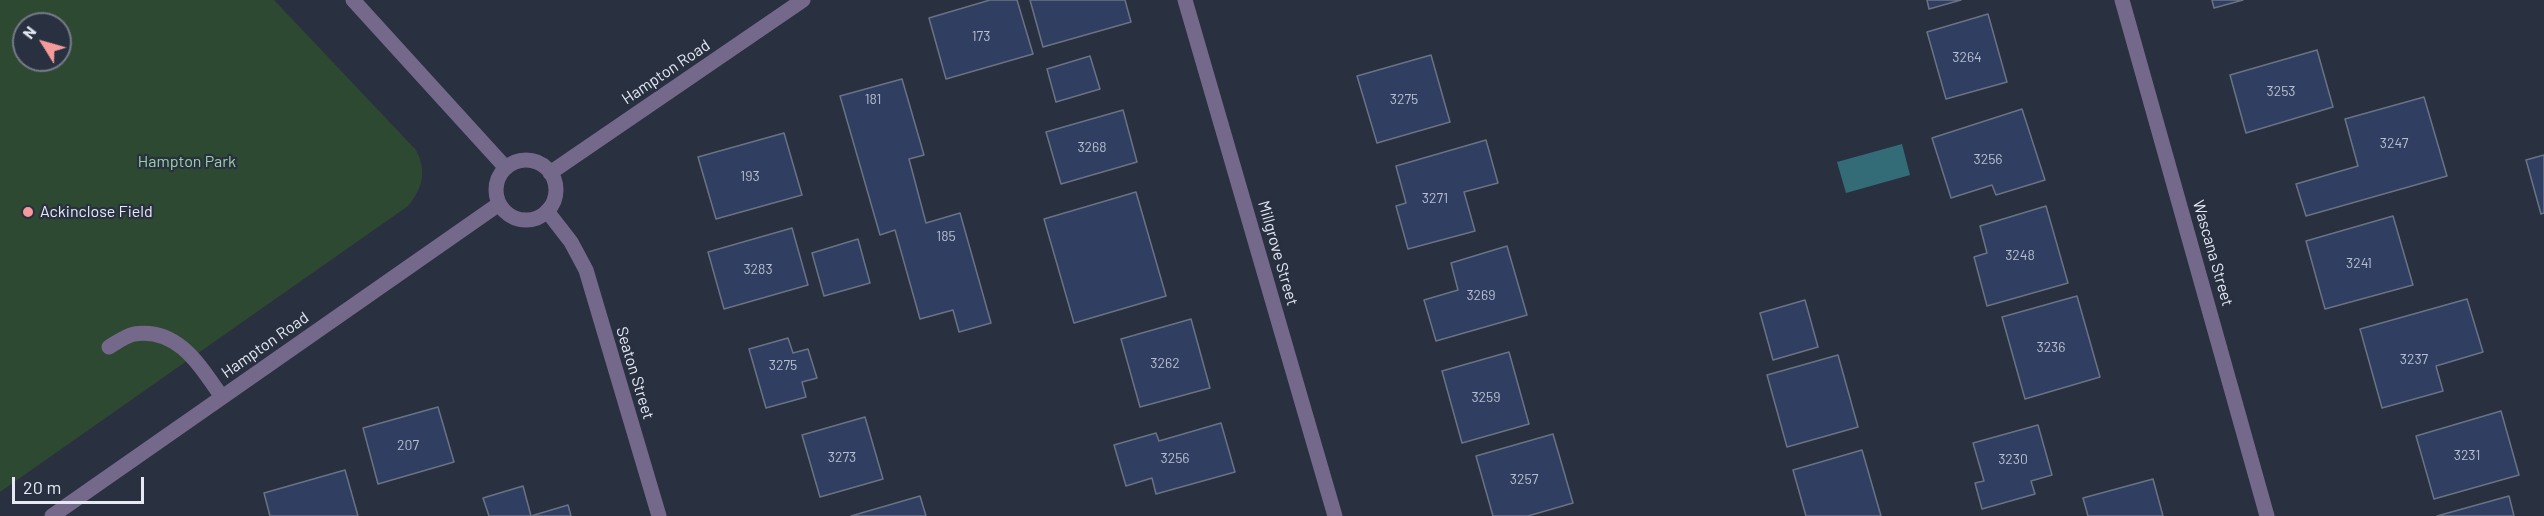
<!DOCTYPE html>
<html>
<head>
<meta charset="utf-8">
<style>
	body { margin:0 }
	#map { position:relative; width:2544px; height:516px; overflow:hidden; background:#293040; font-family:Barlow,sans-serif }
	canvas { display:block }
	.north { position:absolute; left:12px; top:12px; width:60px; height:60px; box-sizing:border-box; background:#293040; border:2px solid #747a88; border-radius:50%; rotate:307deg; font-size:16px; font-weight:700; line-height:24px; text-align:center; color:#e4e9f4 }
	.north::after { content:''; display:block; margin:auto; width:21px; height:27px; background:#f59b9b; clip-path:polygon(50% 0,100% 100%,50% 72%,0 100%) }
	.scale { position:absolute; left:12px; top:477px; width:132px; height:27px; box-sizing:border-box; border:3px solid #e4e9f4; border-top:0; padding-left:8px; font-size:18px; line-height:21px; white-space:nowrap; color:#e4e9f4; -webkit-text-stroke:4px #293040; paint-order:stroke }
</style>
</head>
<body>
<div id="map">
<canvas width="2544" height="516"></canvas>
<div class="north">N</div>
<div class="scale">20 m</div>
</div>
<script>
const context = document.querySelector('canvas').getContext('2d');
context.lineJoin = 'round';
function fill(path, color) {
  context.fillStyle = color;
  context.fill(path, 'evenodd');
}
function strokePath(path, color, width, dash) {
  context.strokeStyle = color;
  context.lineWidth = width;
  context.lineCap = dash ? 'butt' : 'round';
  context.setLineDash(dash || []);
  context.stroke(path);
}
function drawText(font, color, halo, rows, align = 'center') {
  context.font = font + ' Barlow,sans-serif';
  context.lineWidth = 4.5;
  context.setLineDash([]);
  context.textBaseline = 'middle';
  context.strokeStyle = halo;
  context.fillStyle = color;
  for (const [text, x, y, turn = 0] of rows) {
    context.save();
    context.translate(x, y);
    context.rotate((+turn || 0) * Math.PI / 180);
    context.textAlign = isNaN(turn) ? turn : align;
    if (halo) context.strokeText(text, 0, 0);
    context.fillText(text, 0, 0);
    context.restore();
  }
}
fill(new Path2D(`
	M 0,0 L 274,0 L 416,150 C 427,171 423,188 408,206 L 0,492 ZM 24,24 L 60,24 L 60,60 L 24,60 Z`), '#2e4932');
fill(new Path2D(`
	M 1902,144 L 1910,175 L 1846,193 L 1837,162 Z`), '#336c77');
const building = new Path2D(`
	M 990,0 L 1017,0 L 1033,54 L 946,79 L 929,18 Z
	M 1030,0 L 1125,0 L 1131,22 L 1043,47 Z
	M 1927,0 L 1961,0 L 1929,9 Z
	M 2212,0 L 2243,0 L 2214,8 Z
	M 1988,14 L 2007,82 L 1946,99 L 1927,32 Z
	M 2317,50 L 2333,107 L 2246,133 L 2230,75 Z
	M 1431,55 L 1450,122 L 1377,143 L 1357,76 Z
	M 1090,56 L 1100,89 L 1056,102 L 1047,69 Z
	M 902,79 L 924,155 L 909,159 L 926,223 L 960,213 L 991,323 L 959,332 L 953,310 L 920,319 L 895,230 L 880,235 L 840,96 Z
	M 2424,97 L 2447,176 L 2306,216 L 2296,184 L 2358,166 L 2345,119 Z
	M 2022,109 L 2045,180 L 1996,195 L 1992,185 L 1951,198 L 1932,138 Z
	M 1123,110 L 1137,162 L 1061,184 L 1046,132 Z
	M 784,133 L 802,195 L 716,219 L 698,157 Z
	M 1486,140 L 1498,183 L 1464,192 L 1475,231 L 1408,249 L 1396,206 L 1406,203 L 1396,166 Z
	M 2544,155 L 2544,213 L 2541,214 L 2526,160 Z
	M 1136,192 L 1166,296 L 1074,323 L 1044,219 Z
	M 2046,206 L 2068,283 L 1987,306 L 1974,257 L 1987,253 L 1980,226 Z
	M 2393,216 L 2413,285 L 2325,309 L 2306,241 Z
	M 792,228 L 808,285 L 724,309 L 708,252 Z
	M 858,239 L 870,283 L 824,296 L 812,253 Z
	M 1507,246 L 1527,315 L 1436,341 L 1424,300 L 1458,290 L 1451,263 Z
	M 2077,296 L 2100,377 L 2025,399 L 2002,317 Z
	M 2467,299 L 2483,352 L 2436,366 L 2443,391 L 2382,408 L 2360,329 Z
	M 1805,300 L 1818,347 L 1773,360 L 1760,313 Z
	M 1191,319 L 1210,388 L 1140,407 L 1121,339 Z
	M 788,338 L 793,353 L 808,349 L 817,378 L 802,382 L 806,397 L 766,408 L 749,349 Z
	M 1509,352 L 1529,424 L 1462,443 L 1442,371 Z
	M 1838,355 L 1858,427 L 1787,447 L 1767,375 Z
	M 438,407 L 454,462 L 378,484 L 363,428 Z
	M 2501,411 L 2519,475 L 2434,499 L 2416,436 Z
	M 865,417 L 883,479 L 820,497 L 802,435 Z
	M 1221,423 L 1235,472 L 1156,494 L 1152,478 L 1126,486 L 1114,445 L 1156,433 L 1159,441 Z
	M 2038,425 L 2052,475 L 2031,481 L 2035,494 L 1982,509 L 1975,483 L 1984,481 L 1973,443 Z
	M 1553,434 L 1573,503 L 1528,516 L 1493,516 L 1476,456 Z
	M 1862,450 L 1881,516 L 1806,516 L 1793,470 Z
	M 345,470 L 358,516 L 270,516 L 264,493 Z
	M 2153,479 L 2163,516 L 2088,516 L 2083,498 Z
	M 523,486 L 531,516 L 568,505 L 571,516 L 489,516 L 483,498 Z
	M 920,496 L 926,516 L 851,516 Z
	M 2509,496 L 2514,516 L 2437,516 Z`);
fill(building, '#303f61');
strokePath(building, '#6a7385', 1.5);
strokePath(new Path2D(`
	M 109,347 C 116,343 125,336 134,334 C 178,327 200,366 222,397`), '#75698b', 15);
strokePath(new Path2D(`
	M 353,0 L 506,168
	M 1185,0 L 1335,516
	M 2122,0 L 2267,516
	M496 190a30 30 0 1 1 60 0a30 30 0 1 1-60 0Z
	M 550,173 L 803,0
	M 547,211 L 571,242 L 586,270 L 659,516
	M 52,516 L 499,204`), '#75698b', 15);
for (const [x, y, r, color] of [
	[28,212,6,"#f59b9b"]
]) {
  const dot = new Path2D();
  dot.arc(x, y, r, 0, 2 * Math.PI);
  context.fillStyle = color;
  context.fill(dot);
  strokePath(dot, '#293040', 2);
}
drawText('14px', '#b7becf', null, [
	["173",981,36],
	["3264",1967,57],
	["3253",2281,91],
	["181",873,99],
	["3275",1404,99],
	["3247",2394,143],
	["3268",1092,147],
	["3256",1988,159],
	["193",750,176],
	["3271",1435,198],
	["185",946,236],
	["3248",2020,255],
	["3241",2359,263],
	["3283",758,269],
	["3269",1481,295],
	["3236",2051,347],
	["3237",2414,359],
	["3262",1165,363],
	["3275",783,365],
	["3259",1486,397],
	["207",408,445],
	["3231",2467,455],
	["3273",842,457],
	["3256",1175,458],
	["3230",2013,459],
	["3257",1524,479]
]);
drawText('16px', '#e4e9f4', '#293040', [
	["Hampton Road",666,72,-34],
	["Millgrove Street",1278,253,74],
	["Wascana Street",2213,253,74],
	["Hampton Road",265,345,-35],
	["Seaton Street",635,373,73]
]);
drawText('16px', '#99d3a0', '#293040', [
	["Hampton Park",187,162]
]);
drawText('16px', '#e4e9f4', '#293040', [
	["Ackinclose Field",40,212]
], 'left');
</script>
</body>
</html>
